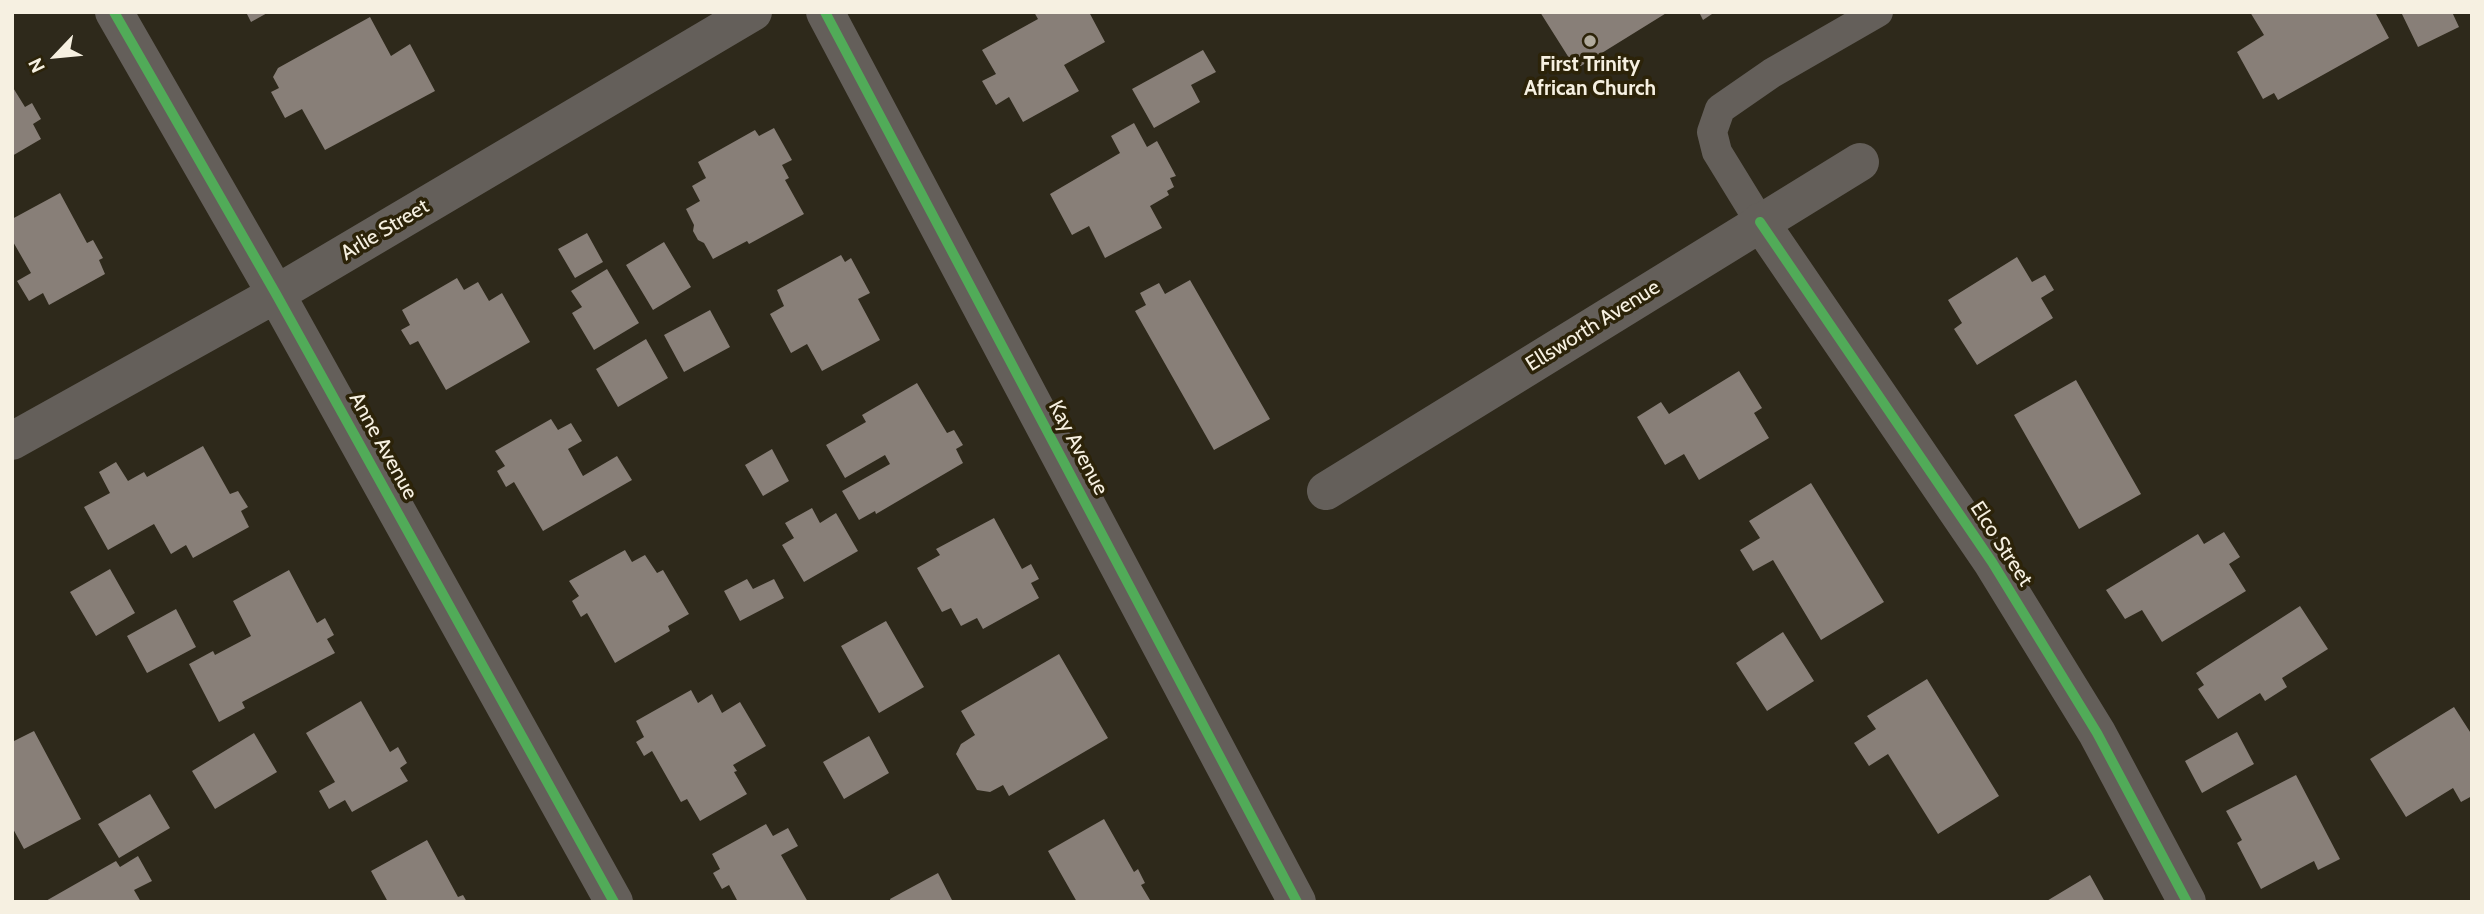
<!DOCTYPE html>
<html>
<head>
<meta charset="utf-8">
<style>
	body { margin:0 }
	#map { position:relative; width:2484px; height:914px; overflow:hidden; background:#2e291b; font-family:Cabin,sans-serif }
	canvas { display:block }
	.frame { position:absolute; inset:0; border:14px solid #f6f0e1; pointer-events:none }
	.north { position:absolute; left:21px; top:21px; width:70px; height:70px; -webkit-text-stroke:5px #2c2309; paint-order:stroke; rotate:244deg; font-size:19px; font-weight:700; line-height:28px; text-align:center; color:#f6f0e1 }
	.north::after { content:''; display:block; margin:auto; width:24px; height:32px; background:#f6f0e1; clip-path:polygon(50% 0,100% 100%,50% 72%,0 100%) }
</style>
</head>
<body>
<div id="map">
<canvas width="2484" height="914"></canvas>
<div class="frame"></div>
<div class="north">N</div>
</div>
<script>
const context = document.querySelector('canvas').getContext('2d');
context.lineJoin = 'round';
function fill(path, color) {
  context.fillStyle = color;
  context.fill(path, 'evenodd');
}
function strokePath(path, color, width, dash) {
  context.strokeStyle = color;
  context.lineWidth = width;
  context.lineCap = dash ? 'butt' : 'round';
  context.setLineDash(dash || []);
  context.stroke(path);
}
function drawText(font, color, halo, rows, align = 'center') {
  context.font = font + ' Cabin,sans-serif';
  context.lineWidth = 7;
  context.setLineDash([]);
  context.textBaseline = 'middle';
  context.strokeStyle = halo;
  context.fillStyle = color;
  for (const [text, x, y, turn = 0] of rows) {
    context.save();
    context.translate(x, y);
    context.rotate((+turn || 0) * Math.PI / 180);
    context.textAlign = isNaN(turn) ? turn : align;
    if (halo) context.strokeText(text, 0, 0);
    context.fillText(text, 0, 0);
    context.restore();
  }
}
fill(new Path2D(`
	M 246,12 L 269,12 L 251,22 Z
	M 1034,12 L 1089,12 L 1105,42 L 1064,65 L 1079,91 L 1023,122 L 1009,97 L 996,105 L 982,81 L 996,74 L 982,50 L 1038,19 Z
	M 1540,12 L 1668,12 L 1576,69 Z
	M 1699,12 L 1715,12 L 1703,20 Z
	M 2250,12 L 2375,12 L 2389,38 L 2278,100 L 2274,93 L 2263,99 L 2237,52 L 2264,35 Z
	M 2401,12 L 2452,12 L 2459,27 L 2418,47 Z
	M 370,17 L 391,56 L 410,44 L 435,91 L 325,150 L 302,109 L 285,118 L 271,92 L 279,88 L 273,77 L 278,68 Z
	M 1203,50 L 1216,72 L 1191,85 L 1200,102 L 1154,128 L 1132,89 Z
	M 12,86 L 25,107 L 32,103 L 41,119 L 33,124 L 41,139 L 12,156 Z
	M 1134,123 L 1147,147 L 1157,141 L 1176,176 L 1170,178 L 1174,187 L 1167,191 L 1169,195 L 1150,206 L 1162,228 L 1105,258 L 1089,226 L 1072,235 L 1050,194 L 1120,153 L 1111,136 Z
	M 774,128 L 792,160 L 782,165 L 789,178 L 785,180 L 804,214 L 749,244 L 747,241 L 713,259 L 704,243 L 698,240 L 693,231 L 694,225 L 686,209 L 700,201 L 692,186 L 706,178 L 698,162 L 755,130 L 759,136 Z
	M 60,193 L 87,243 L 93,240 L 103,258 L 99,260 L 105,274 L 49,305 L 43,293 L 29,301 L 17,281 L 31,273 L 12,240 L 12,219 Z
	M 587,233 L 603,262 L 575,278 L 558,249 Z
	M 664,242 L 691,287 L 653,310 L 626,265 Z
	M 841,255 L 845,262 L 851,258 L 870,293 L 858,299 L 880,340 L 822,371 L 807,344 L 791,353 L 770,314 L 784,306 L 777,290 Z
	M 2017,257 L 2032,282 L 2045,275 L 2054,290 L 2041,298 L 2053,318 L 1977,365 L 1954,329 L 1962,323 L 1948,300 Z
	M 607,269 L 639,323 L 594,350 L 572,313 L 582,307 L 571,291 Z
	M 457,278 L 464,290 L 478,282 L 489,301 L 502,293 L 530,342 L 446,390 L 418,341 L 410,345 L 401,330 L 410,325 L 402,310 Z
	M 1190,280 L 1270,419 L 1214,450 L 1135,311 L 1146,305 L 1140,293 L 1159,283 L 1165,294 Z
	M 710,310 L 730,347 L 684,372 L 664,335 Z
	M 646,339 L 668,378 L 618,407 L 596,369 Z
	M 1739,371 L 1762,408 L 1754,413 L 1769,438 L 1699,480 L 1684,454 L 1665,465 L 1637,417 L 1661,402 L 1669,414 Z
	M 2076,380 L 2141,494 L 2079,529 L 2014,415 Z
	M 917,383 L 947,433 L 954,430 L 963,445 L 956,449 L 963,463 L 876,514 L 875,511 L 859,520 L 842,491 L 890,464 L 885,455 L 845,478 L 826,445 L 866,422 L 862,415 Z
	M 551,419 L 558,430 L 571,423 L 582,441 L 568,449 L 583,476 L 617,456 L 632,480 L 543,531 L 514,482 L 506,487 L 497,471 L 505,466 L 495,451 Z
	M 203,446 L 230,494 L 238,491 L 248,507 L 241,511 L 249,527 L 193,558 L 186,545 L 171,554 L 154,524 L 108,550 L 84,507 L 110,493 L 99,472 L 116,462 L 128,481 L 144,472 L 147,477 Z
	M 772,449 L 789,481 L 763,496 L 745,465 Z
	M 1811,483 L 1884,602 L 1821,640 L 1773,560 L 1753,571 L 1740,550 L 1760,538 L 1749,521 Z
	M 812,508 L 820,523 L 836,513 L 858,551 L 804,582 L 782,545 L 794,538 L 785,523 Z
	M 994,518 L 1022,569 L 1031,564 L 1039,579 L 1031,583 L 1039,598 L 983,629 L 977,618 L 961,626 L 951,608 L 942,612 L 917,568 L 940,555 L 936,549 Z
	M 2224,532 L 2240,557 L 2229,564 L 2246,591 L 2162,642 L 2142,610 L 2125,619 L 2106,590 L 2198,534 L 2204,544 Z
	M 625,550 L 632,562 L 645,555 L 657,573 L 663,570 L 689,614 L 668,626 L 670,631 L 615,663 L 587,613 L 581,617 L 572,601 L 579,596 L 569,581 Z
	M 110,569 L 135,613 L 96,636 L 70,592 Z
	M 289,570 L 317,623 L 325,618 L 334,635 L 327,639 L 335,653 L 242,702 L 245,708 L 219,722 L 189,664 L 213,651 L 215,655 L 251,636 L 233,601 Z
	M 747,579 L 753,589 L 774,579 L 784,598 L 740,621 L 724,591 Z
	M 2300,606 L 2328,649 L 2282,678 L 2287,687 L 2265,701 L 2260,693 L 2218,719 L 2198,689 L 2204,685 L 2196,673 Z
	M 176,609 L 196,647 L 147,673 L 127,636 Z
	M 886,621 L 924,687 L 879,713 L 841,646 Z
	M 1783,632 L 1814,681 L 1767,711 L 1736,663 Z
	M 1059,654 L 1108,738 L 1009,796 L 1003,785 L 990,792 L 977,790 L 956,754 L 961,744 L 975,735 L 961,711 Z
	M 1927,679 L 1999,796 L 1938,834 L 1888,754 L 1869,766 L 1854,743 L 1876,729 L 1867,716 Z
	M 691,690 L 698,703 L 712,694 L 722,713 L 740,702 L 766,746 L 733,765 L 737,771 L 734,772 L 747,794 L 700,821 L 687,799 L 681,802 L 652,751 L 644,756 L 636,742 L 644,737 L 636,721 Z
	M 361,701 L 390,752 L 398,747 L 407,763 L 400,768 L 408,781 L 352,812 L 345,800 L 329,809 L 319,791 L 335,782 L 306,733 Z
	M 2454,707 L 2472,735 L 2472,796 L 2461,802 L 2453,788 L 2406,817 L 2370,759 Z
	M 34,731 L 81,819 L 24,849 L 12,827 L 12,742 Z
	M 2237,732 L 2254,764 L 2202,793 L 2185,761 Z
	M 254,733 L 277,772 L 215,809 L 192,771 Z
	M 869,736 L 889,773 L 844,799 L 823,762 Z
	M 2296,775 L 2340,859 L 2318,870 L 2314,861 L 2261,889 L 2237,843 L 2242,840 L 2226,811 Z
	M 150,794 L 170,828 L 119,858 L 98,824 Z
	M 1104,819 L 1134,872 L 1138,869 L 1145,883 L 1141,885 L 1150,900 L 1148,902 L 1077,902 L 1048,851 Z
	M 766,824 L 773,836 L 788,828 L 798,846 L 781,855 L 808,902 L 738,902 L 729,885 L 722,889 L 713,873 L 720,869 L 712,854 Z
	M 427,840 L 458,897 L 463,895 L 467,902 L 388,902 L 371,871 Z
	M 138,856 L 152,881 L 134,890 L 141,902 L 44,902 L 116,861 L 120,867 Z
	M 938,873 L 953,902 L 891,902 L 890,899 Z
	M 2090,875 L 2105,902 L 2045,902 Z`), '#887f78');
strokePath(new Path2D(`
	M 1760,222 L 1717,152 L 1712,132 L 1720,109 L 1772,73 L 1878,12`), '#645f5a', 30);
strokePath(new Path2D(`
	M 114,12 L 276,294 L 614,902
	M 825,12 L 1297,902
	M 1760,222 L 1992,562 L 2097,733 L 2187,902
	M 12,441 L 276,294 L 753,12
	M 1326,491 L 1860,162`), '#645f5a', 38);
strokePath(new Path2D(`
	M 114,12 L 276,294 L 614,902
	M 825,12 L 1297,902
	M 1760,222 L 1992,562 L 2097,733 L 2187,902`), '#51ab58', 10);
for (const [x, y, r, color] of [
	[1590,41,7,"#b0aa9c"]
]) {
  const dot = new Path2D();
  dot.arc(x, y, r, 0, 2 * Math.PI);
  context.fillStyle = color;
  context.fill(dot);
  strokePath(dot, '#2c2309', 2.5);
}
drawText('bold 21px', '#f6f0e1', '#2c2309', [
	["First Trinity",1590,65],
	["African Church",1590,89]
]);
drawText('21px', '#f6f0e1', '#2c2309', [
	["Arlie Street",385,230,-31],
	["Ellsworth Avenue",1593,326,-32],
	["Anne Avenue",383,446,61],
	["Kay Avenue",1078,448,62],
	["Elco Street",2001,544,57]
]);
</script>
</body>
</html>
